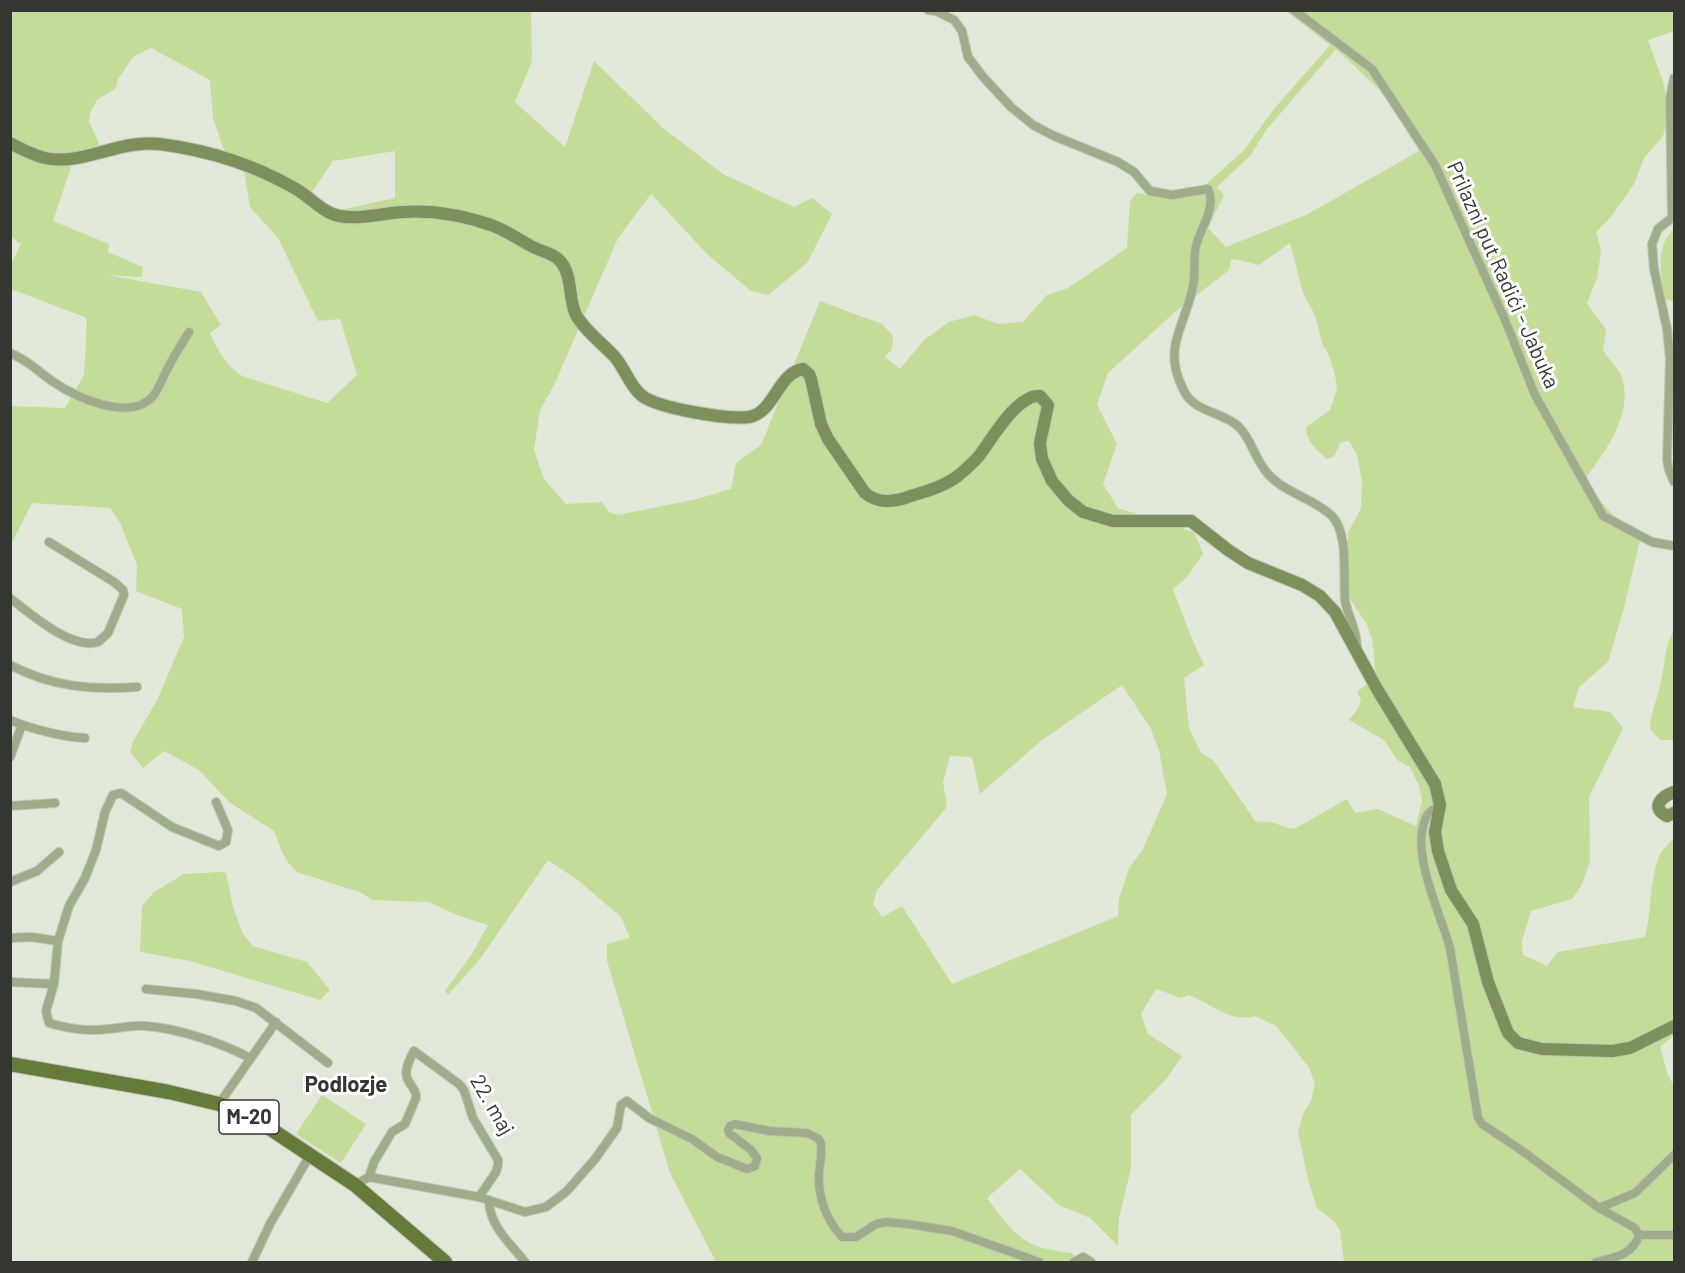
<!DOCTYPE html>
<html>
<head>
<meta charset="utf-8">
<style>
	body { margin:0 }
	#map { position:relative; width:1685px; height:1273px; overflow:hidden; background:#e1e7d9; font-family:Barlow,sans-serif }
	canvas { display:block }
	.frame { position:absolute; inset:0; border:12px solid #343731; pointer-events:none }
</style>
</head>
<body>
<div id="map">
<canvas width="1685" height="1273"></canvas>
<div class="frame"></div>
</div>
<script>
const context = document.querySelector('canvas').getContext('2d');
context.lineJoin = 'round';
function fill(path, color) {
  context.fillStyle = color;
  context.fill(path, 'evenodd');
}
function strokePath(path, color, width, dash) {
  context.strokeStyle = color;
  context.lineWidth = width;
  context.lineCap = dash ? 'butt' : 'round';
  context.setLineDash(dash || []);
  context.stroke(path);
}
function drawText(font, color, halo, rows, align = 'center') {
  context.font = font + ' Barlow,sans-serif';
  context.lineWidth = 6;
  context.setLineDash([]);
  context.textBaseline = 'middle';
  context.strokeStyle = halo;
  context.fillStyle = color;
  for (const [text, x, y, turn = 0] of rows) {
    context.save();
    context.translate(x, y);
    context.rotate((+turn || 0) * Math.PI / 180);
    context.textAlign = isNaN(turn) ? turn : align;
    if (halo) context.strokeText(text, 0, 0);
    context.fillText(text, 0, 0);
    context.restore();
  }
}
fill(new Path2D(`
	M 11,11 L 531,11 L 532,61 L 515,102 L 565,147 L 594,61 L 664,129 L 723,174 L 794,207 L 812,198 L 832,214 L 807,263 L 768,295 L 751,291 L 708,255 L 651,194 L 618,238 L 555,383 L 540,410 L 534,450 L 544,479 L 566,504 L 602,502 L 609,512 L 618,515 L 697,499 L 731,489 L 736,463 L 761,445 L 820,301 L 882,324 L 893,336 L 892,349 L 885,357 L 900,369 L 924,340 L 949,322 L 974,315 L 998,324 L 1023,322 L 1047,295 L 1068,288 L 1127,248 L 1130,201 L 1137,193 L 1170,199 L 1192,197 L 1244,150 L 1274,109 L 1330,45 L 1286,11 L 1674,11 L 1674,31 L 1648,40 L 1664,85 L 1669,113 L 1663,136 L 1644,158 L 1634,184 L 1611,217 L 1596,232 L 1601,251 L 1597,278 L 1587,303 L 1594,314 L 1606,329 L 1603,351 C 1609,359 1619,368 1622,378 C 1634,415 1604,453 1583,482 L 1612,514 L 1641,536 L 1624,608 L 1608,662 L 1579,687 L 1573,707 L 1610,712 L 1623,728 L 1589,797 L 1590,861 L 1582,885 L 1572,899 L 1531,911 L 1522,941 L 1523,955 L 1547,966 L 1558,952 L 1645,937 C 1652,910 1649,882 1659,856 C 1662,849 1670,843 1674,838 L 1674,1011 L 1673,1012 L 1674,1035 L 1660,1047 L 1668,1075 L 1674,1086 L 1674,1262 L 1344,1262 L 1340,1231 L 1335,1222 L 1317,1208 L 1309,1183 L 1298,1133 L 1303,1114 L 1311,1101 L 1315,1083 L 1308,1066 L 1276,1026 L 1255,1016 C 1230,1023 1212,1004 1189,995 L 1181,998 L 1156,989 L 1141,1014 L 1148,1034 L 1182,1056 L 1167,1078 L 1131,1115 L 1131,1168 L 1119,1218 L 1118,1246 L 1090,1218 L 1059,1205 L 1020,1169 L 987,1198 C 1015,1236 1023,1248 1072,1253 L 1080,1262 L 716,1262 L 670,1173 L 607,961 L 607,944 L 630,938 L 621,917 L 579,881 L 548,860 L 480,959 L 448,995 L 445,991 L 472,954 L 488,925 L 457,915 L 429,902 L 372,900 L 362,893 L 297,872 L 289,864 L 282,852 L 274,831 L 229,802 L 199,770 L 164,751 L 143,768 L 130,752 L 133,742 L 158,698 L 184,637 L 182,609 L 136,591 L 137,565 L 120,523 L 110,508 L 32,503 L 11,545 L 11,406 L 65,408 L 84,375 L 87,318 L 11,289 L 10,266 L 21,244 L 10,236 ZM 151,48 L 210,80 L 213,118 L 225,153 L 299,183 L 312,192 L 333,161 L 395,151 L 395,198 L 340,210 L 327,218 L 291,191 L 244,171 L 250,207 L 278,238 L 318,321 L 340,319 L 357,375 L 327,403 L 242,376 C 225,364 218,351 210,333 L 221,325 L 201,292 L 107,275 L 142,277 L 143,267 L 108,252 L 109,244 L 53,221 L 72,164 L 101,148 L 89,121 L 90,113 L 97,100 L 116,88 L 118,79 L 134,56 ZM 1336,49 L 1384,94 L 1419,151 L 1306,215 L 1226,247 L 1208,228 L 1224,195 L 1217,187 L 1251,155 L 1266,130 ZM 1290,243 L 1303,293 L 1315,315 L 1322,343 L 1329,356 L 1335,375 L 1337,389 L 1330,410 L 1306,427 C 1306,442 1317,450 1327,459 L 1334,456 L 1341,442 L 1349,441 L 1357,455 L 1362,481 L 1361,508 L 1348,533 L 1348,596 L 1366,623 L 1372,638 L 1376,677 L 1357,692 L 1361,700 L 1358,709 L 1349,720 L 1384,740 L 1397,760 L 1410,767 L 1419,786 L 1422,801 L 1416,826 L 1378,809 L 1355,813 L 1347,799 L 1294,829 C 1278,827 1274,819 1256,822 L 1213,760 L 1201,753 L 1189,728 L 1184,678 L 1204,665 L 1189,632 L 1173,589 L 1187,577 L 1203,554 L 1194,532 L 1118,508 L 1103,484 L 1117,444 L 1097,405 L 1108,373 L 1175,312 L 1229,270 L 1231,259 L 1240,260 L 1259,265 ZM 1122,685 L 1151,729 L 1159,750 L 1167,794 L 1143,849 L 1129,868 L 1119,899 L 1118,916 L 952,984 L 902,906 L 882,917 L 873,904 L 877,890 L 947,807 L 943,782 L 950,756 L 972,757 L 980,794 L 1042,740 Z
	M 1674,229 L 1674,301 L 1664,299 C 1662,274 1654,247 1674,229 Z
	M 1674,630 L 1674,740 L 1660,740 L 1650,729 C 1651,710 1659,695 1662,677 C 1666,658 1664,648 1674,630 Z
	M 221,872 L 226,873 L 233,907 L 243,934 L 253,946 L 307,962 L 330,990 L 320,1000 L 190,961 L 140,952 L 142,906 L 154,892 L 184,874 Z
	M 322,1095 L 366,1124 L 341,1163 L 296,1134 Z`), '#c3dd99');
const minor = new Path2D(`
	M 928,10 L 936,11 L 954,20 L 962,31 L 968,57 L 984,78 L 1011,107 L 1033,125 L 1054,136 L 1118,162 L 1134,172 L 1150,191 L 1172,195 L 1208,189 C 1217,208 1200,228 1196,246 C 1193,259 1196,273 1193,286 C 1185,328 1161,347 1184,391 C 1195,413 1222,411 1239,427 C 1252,440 1255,460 1268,474 C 1285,493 1315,499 1332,516 C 1349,534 1343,576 1345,600 C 1348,618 1357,628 1357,648
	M 1294,10 L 1372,69 L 1435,165 L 1505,320 L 1535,395 L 1603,516 L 1652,542 L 1674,546
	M 1674,216 L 1658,229 L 1652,244 L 1654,269 L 1667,329 L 1670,359 L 1667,460 L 1669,470 L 1674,482
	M 1672,217 L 1670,98 L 1674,78
	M 10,353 C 26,359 38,371 52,381 C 75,397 130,423 153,396 C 159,389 163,376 168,368 C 174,355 182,344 189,332
	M 10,598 C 30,614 72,650 98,642 L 108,633 L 124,595 L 123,590 L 114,582 L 49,542
	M 10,665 C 52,687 91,690 137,687
	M 10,720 C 31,729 63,737 85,738
	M 10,757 L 22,725
	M 216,802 L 228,830 L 226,842 L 219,846 L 172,827 L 121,793 L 113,795 L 105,812 L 96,850 L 85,878 L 69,906 L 58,941 L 54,984 L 46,1011 L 49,1023 C 69,1029 88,1032 108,1029 C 121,1028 133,1025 145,1026 C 177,1028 222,1043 250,1058
	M 1440,805 C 1436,808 1431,811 1428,814 C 1407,848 1441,914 1450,948 L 1478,1118 L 1482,1124 L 1521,1150 L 1599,1208 L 1635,1228 L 1639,1235 C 1633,1255 1614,1258 1596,1262
	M 10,806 L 55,803
	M 10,882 L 37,871 L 59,852
	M 10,938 L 31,937 L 58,941
	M 10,982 L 54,984
	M 146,989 L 196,994 L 236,1001 L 256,1008 L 328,1063
	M 219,1104 L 276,1022
	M 369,1177 L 374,1162 L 392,1132 L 405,1124 L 416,1098 C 417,1090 411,1087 408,1080 C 403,1071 410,1059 414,1051 L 459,1084 L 464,1090 L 473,1118 L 498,1160 L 498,1165 L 496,1172 L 479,1197
	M 355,1185 L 369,1177 L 479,1197 L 525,1212 L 546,1207 L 567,1191 L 595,1159 L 617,1128 L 621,1105 L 627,1101 L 649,1118 L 692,1139 L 717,1157 L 747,1169 L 755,1166 L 757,1158 L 751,1150 L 729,1133 L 728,1130 L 730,1126 L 735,1124 L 769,1131 L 807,1133 L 819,1139 L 821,1144 C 822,1154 820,1164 819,1174 C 818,1198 826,1219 842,1237 L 856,1237 L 876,1224 L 886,1222 L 908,1224 L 952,1231 L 1039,1262
	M 489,1201 C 490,1227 510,1243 525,1262
	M 1599,1208 L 1635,1193 L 1674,1155
	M 1639,1235 L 1674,1235
	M 252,1262 L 270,1224 L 310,1155
	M 1074,1262 L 1083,1257 L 1091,1262`);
const secondary = new Path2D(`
	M 10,143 C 21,149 32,155 45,158 C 83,166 120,139 159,144 C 207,150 255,165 296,189 C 310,197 323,213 339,216 C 360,220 383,213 404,212 C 434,210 464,216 491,225 C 506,230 519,240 533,247 C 542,252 554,253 561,262 C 573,277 568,299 576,315 C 585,331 602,343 614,356 C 625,368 629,385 641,395 C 656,408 728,420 749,417 C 774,413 778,373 803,369 L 809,374 L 811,379 L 821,424 L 828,439 L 865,493 C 878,504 893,502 908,497 C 926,491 944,487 959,475 C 966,469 973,463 979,456 C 992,439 1017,394 1040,396 L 1048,405 L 1040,443 L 1042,459 L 1052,481 L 1068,500 L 1083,512 L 1113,521 L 1191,521 L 1228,550 L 1248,563 L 1302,585 L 1320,596 L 1335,612 L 1377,689 L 1435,784 L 1440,805 L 1435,832 L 1438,851 L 1451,890 L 1473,924 L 1488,982 L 1508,1033 L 1518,1043 L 1542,1049 L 1612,1051 L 1630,1048 L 1674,1026
	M 1674,792 C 1663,796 1649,807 1667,816 L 1674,813`);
const primary = new Path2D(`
	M 10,1064 L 169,1092 L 219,1104 L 257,1120 L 355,1185 L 445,1262`);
strokePath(minor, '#bec4b7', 10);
strokePath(secondary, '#bec4b7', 14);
strokePath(primary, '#bec4b7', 16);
strokePath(minor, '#9eac89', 8);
strokePath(secondary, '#7c905c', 12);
strokePath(primary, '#647b39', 14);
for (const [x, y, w] of [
	[249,1117,60]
]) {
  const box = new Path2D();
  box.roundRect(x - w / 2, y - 17, w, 34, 4.5);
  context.fillStyle = '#fff';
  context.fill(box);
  strokePath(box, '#343731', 1.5);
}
drawText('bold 20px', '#343731', null, [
	["M-20",249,1117]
]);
drawText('21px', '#343731', '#fff', [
	["Prilazni put Radići - Jabuka",1503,275,66],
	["22. maj",492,1105,60]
]);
drawText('bold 22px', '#343731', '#fff', [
	["Podlozje",346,1085]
]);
</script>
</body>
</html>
